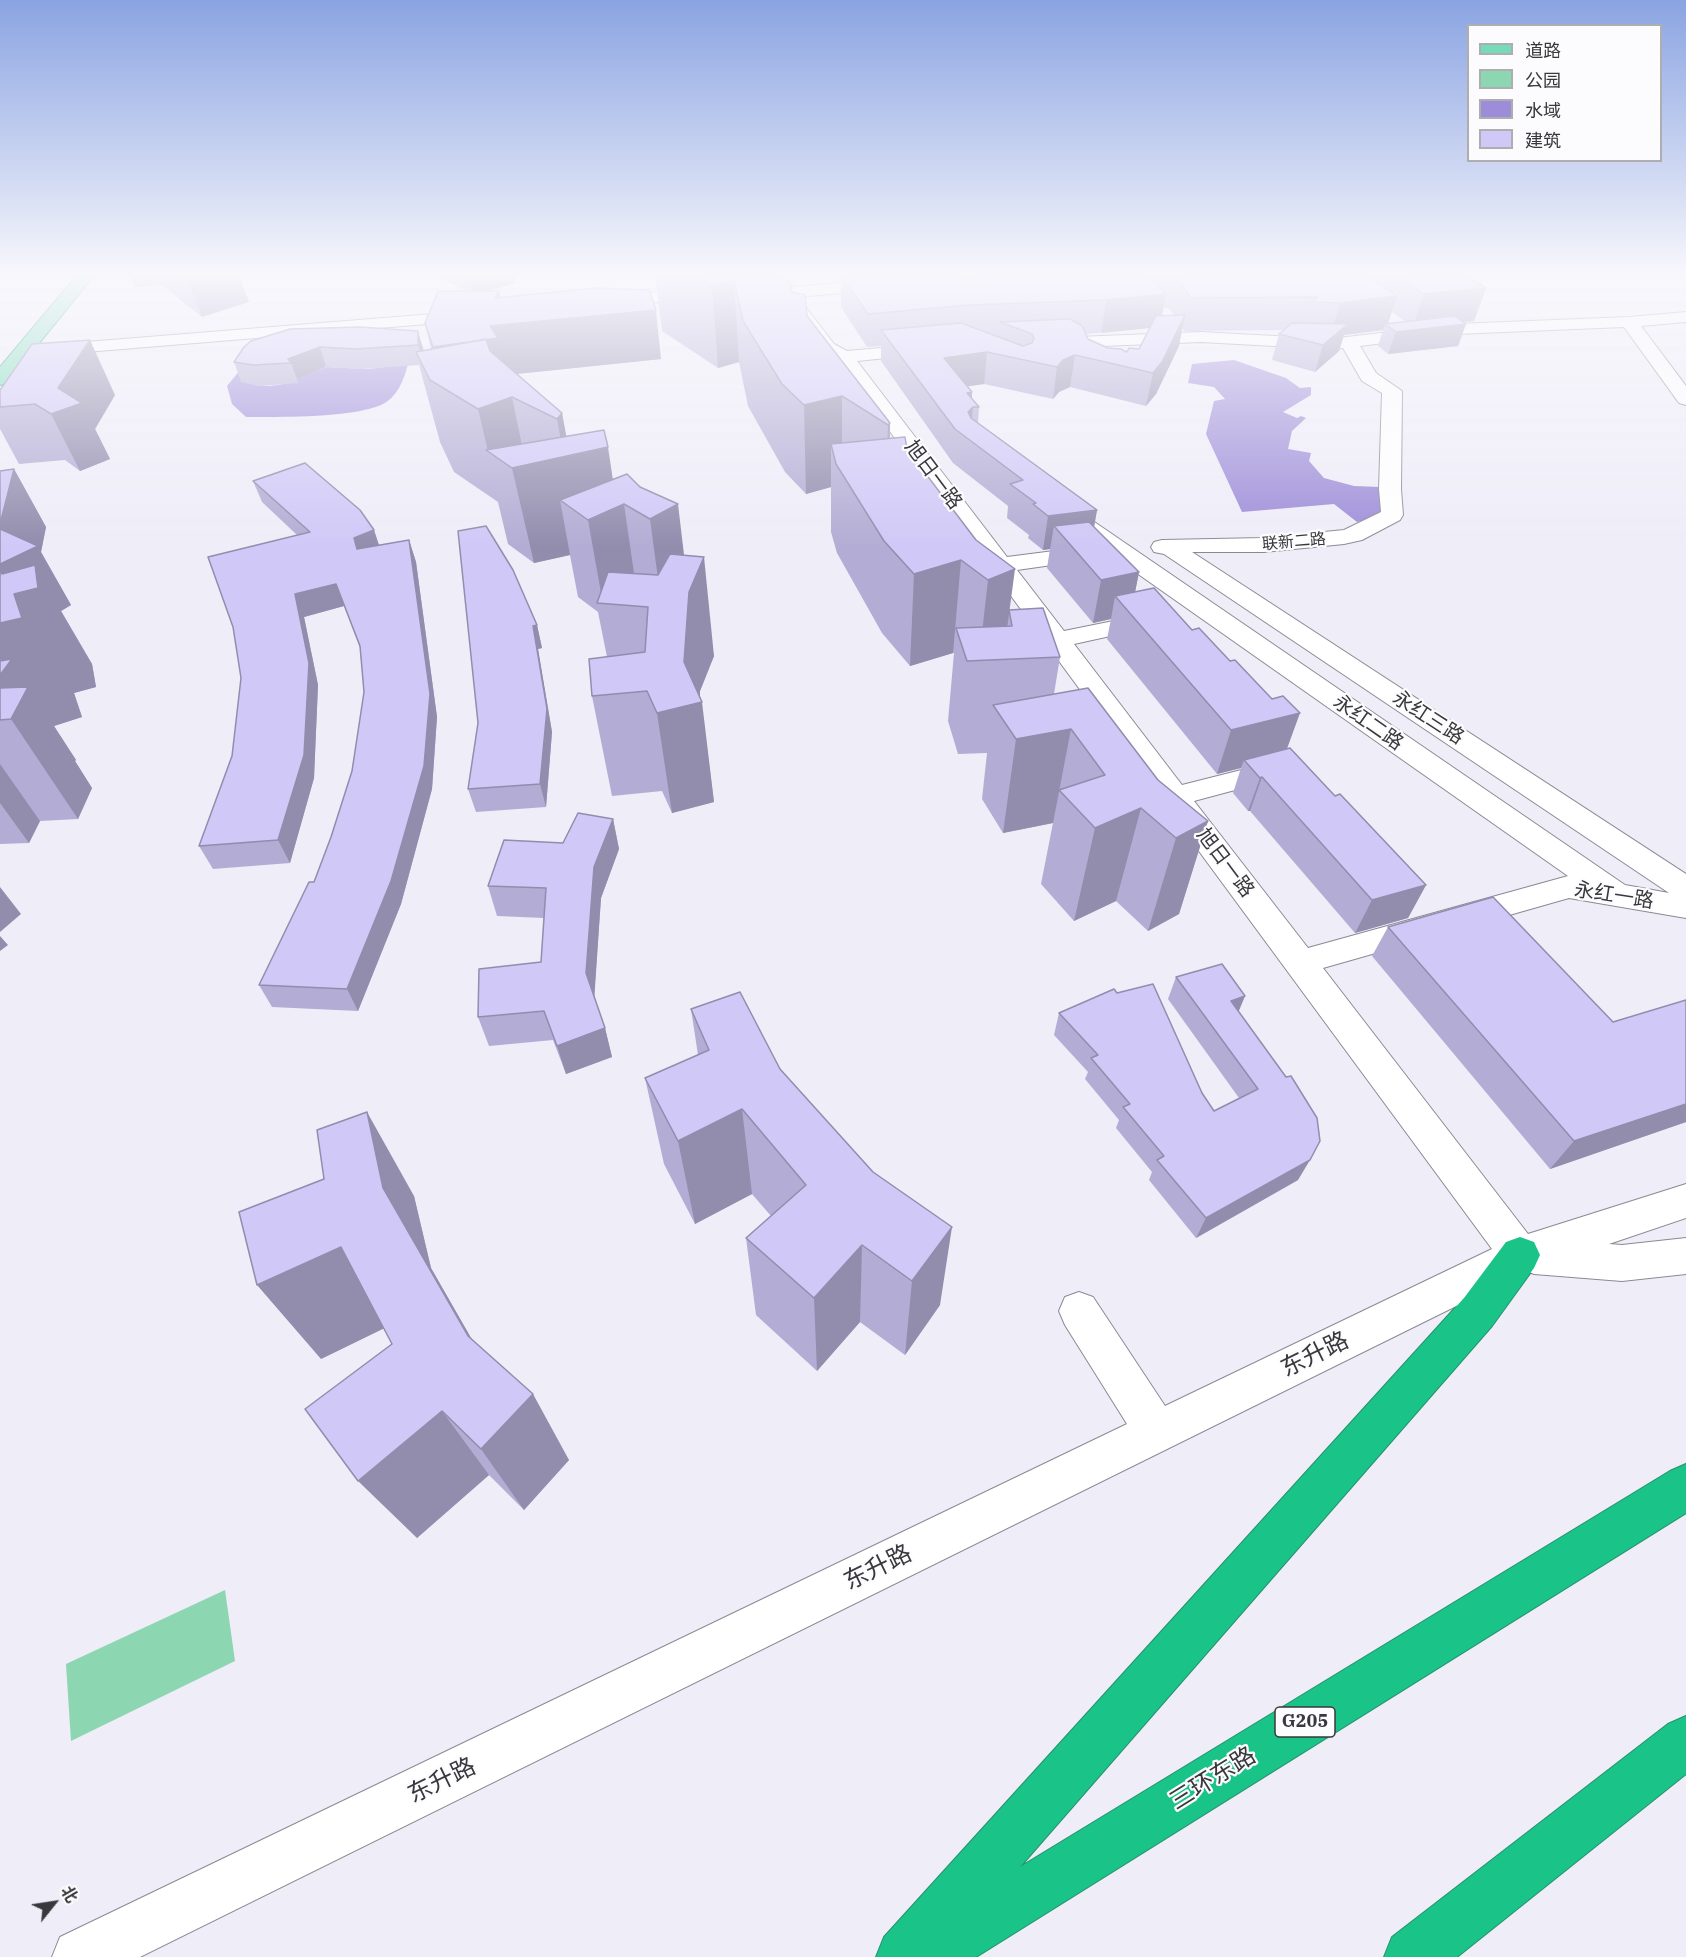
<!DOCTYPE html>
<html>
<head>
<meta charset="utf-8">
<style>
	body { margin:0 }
	#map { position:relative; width:1686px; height:1957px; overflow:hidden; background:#efedf8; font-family:"IBM Plex Serif","Noto Sans SC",serif }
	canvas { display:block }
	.legend { position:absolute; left:1467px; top:24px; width:195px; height:138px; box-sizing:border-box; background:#fcfcfe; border:2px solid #aeaeb0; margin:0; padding:8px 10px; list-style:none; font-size:18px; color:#39383c }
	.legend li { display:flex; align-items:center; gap:12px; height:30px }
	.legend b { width:30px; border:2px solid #aeaeb0 }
	.north { position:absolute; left:24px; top:1873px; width:60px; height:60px; -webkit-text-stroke:4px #fcfcfe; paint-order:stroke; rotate:60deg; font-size:16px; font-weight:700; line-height:24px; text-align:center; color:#39383c }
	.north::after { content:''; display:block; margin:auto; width:21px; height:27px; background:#39383c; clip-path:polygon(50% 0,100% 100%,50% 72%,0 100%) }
</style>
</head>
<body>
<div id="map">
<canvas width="1686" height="1957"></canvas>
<ul class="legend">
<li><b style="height:8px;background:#76dbb7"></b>道路</li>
<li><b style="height:16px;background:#8cd7b1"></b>公园</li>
<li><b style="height:16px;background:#9d8dd8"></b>水域</li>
<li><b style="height:16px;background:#d0c8f7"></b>建筑</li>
</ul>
<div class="north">北</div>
</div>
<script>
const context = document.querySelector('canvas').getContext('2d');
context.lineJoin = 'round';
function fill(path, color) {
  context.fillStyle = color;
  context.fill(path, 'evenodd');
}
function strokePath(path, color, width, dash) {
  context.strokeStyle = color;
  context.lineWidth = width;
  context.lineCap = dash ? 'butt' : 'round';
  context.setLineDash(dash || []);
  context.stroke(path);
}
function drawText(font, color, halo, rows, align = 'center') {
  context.font = font + ' "IBM Plex Serif","Noto Sans SC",serif';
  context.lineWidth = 4.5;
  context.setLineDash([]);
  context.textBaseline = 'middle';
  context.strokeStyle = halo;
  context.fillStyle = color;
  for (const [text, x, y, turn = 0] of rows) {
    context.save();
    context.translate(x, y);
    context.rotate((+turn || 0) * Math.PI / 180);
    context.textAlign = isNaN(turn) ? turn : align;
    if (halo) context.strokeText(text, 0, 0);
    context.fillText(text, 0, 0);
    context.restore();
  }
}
fill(new Path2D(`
	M 225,1590 L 235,1661 L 71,1741 L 66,1664 Z`), '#8cd7b1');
fill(new Path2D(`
	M 250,358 L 254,385 L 270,386 L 296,382 L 295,379 L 327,367 L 369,369 L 408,364 C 404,380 397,398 381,405 C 350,418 281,417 246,417 L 232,404 L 227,386 Z
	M 1234,360 L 1286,378 L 1300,388 L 1311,387 L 1311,395 L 1283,412 L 1297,418 L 1301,416 L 1306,418 L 1292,431 L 1288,449 L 1311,453 L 1309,461 L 1324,478 L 1354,486 L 1380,487 L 1382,516 L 1357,522 L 1334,504 L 1242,512 L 1206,434 L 1214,401 L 1225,399 L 1214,387 L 1188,383 L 1192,364 Z`), '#9d8dd8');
const minor = new Path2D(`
	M 770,274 L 786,274 L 792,287 L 886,279 L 892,280 L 894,284 L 886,289 L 798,297 L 834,344 L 847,351 L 926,344 L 932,345 L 935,349 L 932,353 L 926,354 L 857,361 L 1007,557 L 1093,546 L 1101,548 L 1104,553 L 1101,558 L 1017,570 L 1064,631 L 1138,616 L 1147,618 L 1150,623 L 1147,628 L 1074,644 L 1182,785 L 1281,760 L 1291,763 L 1295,769 L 1291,775 L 1194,801 L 1308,948 L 1568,876 L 1074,529 L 1071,524 L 1074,519 L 1082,517 L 1090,519 L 1625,885 L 1669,893 L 1164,554 L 1154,552 L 1151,547 L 1154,542 L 1162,540 L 1264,538 L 1344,530 L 1381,512 L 1379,489 L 1382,393 L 1362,381 L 1343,348 L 1330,349 L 1201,342 L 1052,348 L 1046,347 L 1043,343 L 1046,339 L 1052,338 L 1201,332 L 1330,339 L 1456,324 L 1629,317 L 1686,312 L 1686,322 L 1641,326 L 1686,386 L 1686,405 L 1679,403 L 1624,327 L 1456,334 L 1360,346 L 1376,373 L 1402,391 L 1401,489 L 1403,515 L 1400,520 L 1362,540 L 1344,544 L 1264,552 L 1192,552 L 1686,874 L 1686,918 L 1569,898 L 1323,968 L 1528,1234 L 1686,1184 L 1686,1218 L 1609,1244 L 1622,1245 L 1686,1238 L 1686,1274 L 1622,1281 L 1534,1274 L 1527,1271 L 140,1957 L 52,1957 L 60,1937 L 1127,1424 L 1065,1325 L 1059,1311 L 1065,1297 L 1079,1292 L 1093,1297 L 1165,1406 L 1492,1249 L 838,361 L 822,352 L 782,298 L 764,298 L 762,294 L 764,290 L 776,288 Z
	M 703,288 L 709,289 L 711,293 L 709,297 L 635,304 L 610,310 L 604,309 L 601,305 L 604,301 L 635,294 Z
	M 470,311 L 476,312 L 479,316 L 476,320 L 49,355 L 43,354 L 40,350 L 43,346 L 49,345 Z`);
const major = new Path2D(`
	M 78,274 L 95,274 L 7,383 L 0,385 L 0,367 Z`);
const highway = new Path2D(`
	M 1520,1237 L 1534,1242 L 1540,1255 L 1534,1268 L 1492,1326 L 1020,1867 L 1670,1471 L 1686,1464 L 1686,1513 L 976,1957 L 876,1957 L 884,1937 L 1464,1298 L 1506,1242 Z
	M 1686,1716 L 1686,1774 L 1457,1957 L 1384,1957 L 1392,1937 L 1668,1724 Z`);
strokePath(minor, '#8b8993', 2);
strokePath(major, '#25926d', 2);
strokePath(highway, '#25926d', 2);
fill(minor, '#fff');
fill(major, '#76dbb7');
fill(highway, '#1ac387');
fill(new Path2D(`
	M 129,274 L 238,274 L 249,302 L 202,317 L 163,286 L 135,287 Z
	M 439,274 L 514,274 L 515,283 L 488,291 L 499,291 L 501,297 L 661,359 L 517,374 L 562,413 L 566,436 L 613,480 L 684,555 L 714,656 L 700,691 L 700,696 L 714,802 L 672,813 L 662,791 L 612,796 L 592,696 L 607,657 L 598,612 L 578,597 L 570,555 L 534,563 L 508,544 L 498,502 L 454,472 L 440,442 L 419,365 L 362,369 L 326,367 L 297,379 L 298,383 L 260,386 L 241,382 L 234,362 L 244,347 L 418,331 L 423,351 L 431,349 L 425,323 L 466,291 L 442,279 Z
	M 655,274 L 771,274 L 792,283 L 792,292 L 807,316 L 890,423 L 890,438 L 907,449 L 1010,610 L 1060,657 L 1054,694 L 1208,821 L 1179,914 L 1148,931 L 1116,901 L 1074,921 L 1041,884 L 1053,823 L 1003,833 L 982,799 L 987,753 L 958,754 L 948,721 L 954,653 L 953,653 L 910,666 L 882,633 L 837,553 L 831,532 L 831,487 L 806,494 L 785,472 L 748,406 L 739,362 L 718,368 L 662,331 Z
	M 842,274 L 1464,274 L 1486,288 L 1474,321 L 1463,322 L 1466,324 L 1458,346 L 1388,354 L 1378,346 L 1383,330 L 1344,335 L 1339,351 L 1315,372 L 1272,360 L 1279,334 L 1284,330 L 1184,331 L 1182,328 L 1179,346 L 1156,394 L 1146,406 L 1070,387 L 1059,392 L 1053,399 L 984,384 L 967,386 L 972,392 L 972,398 L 979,407 L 978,423 L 1097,510 L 1094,527 L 1139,572 L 1135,592 L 1287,749 L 1426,885 L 1408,918 L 1355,933 L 1250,811 L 1248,811 L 1233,793 L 1241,768 L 1217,774 L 1107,639 L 1111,619 L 1093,623 L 1047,568 L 1050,549 L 1043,550 L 1028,538 L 1029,535 L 1007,518 L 1008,506 L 953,463 L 881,361 L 881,346 L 867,347 L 841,307 L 841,275 ZM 1164,307 L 1170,310 L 1174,315 L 1162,316 ZM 1392,312 L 1406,322 L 1388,324 ZM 1149,328 L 1139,349 L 1127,352 L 1108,348 L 1088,339 L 1086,334 Z
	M 0,390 L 115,395 L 95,429 L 110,459 L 80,471 L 65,460 L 19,464 L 0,429 Z
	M 14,469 L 46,527 L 41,552 L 71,605 L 61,611 L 92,664 L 96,687 L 74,693 L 82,717 L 54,726 L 76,760 L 75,761 L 92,788 L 78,819 L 40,821 L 29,843 L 0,844 L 0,471 Z
	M 253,481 L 374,530 L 379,545 L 409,540 L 416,562 L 437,717 L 432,789 L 401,904 L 358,1011 L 272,1007 L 259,985 L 314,882 L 331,837 L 352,771 L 364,692 L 360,648 L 344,606 L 304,617 L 318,685 L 314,778 L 290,863 L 213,869 L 199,846 L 232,756 L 297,535 L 262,502 Z
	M 537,625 L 542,648 L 538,649 L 552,732 L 546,807 L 476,812 L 468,789 Z
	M 613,819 L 619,849 L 601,898 L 594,997 L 605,1028 L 612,1057 L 566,1074 L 553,1040 L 489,1046 L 478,1017 L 541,962 L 544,918 L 497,916 L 488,886 L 563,843 Z
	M 1388,927 L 1613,1022 L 1686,1122 L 1550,1169 L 1372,956 Z
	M 1176,977 L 1245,996 L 1238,1011 L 1298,1180 L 1196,1238 L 1149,1180 L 1152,1172 L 1116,1128 L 1119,1120 L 1085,1079 L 1088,1072 L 1054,1035 L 1059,1013 L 1202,1093 L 1214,1111 L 1239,1098 L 1168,999 Z
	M 691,1009 L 780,1069 L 873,1172 L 940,1305 L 905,1355 L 860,1322 L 817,1371 L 756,1315 L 746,1238 L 771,1216 L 752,1194 L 695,1224 L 664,1164 L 645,1078 L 698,1055 Z
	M 414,1196 L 431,1268 L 471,1338 L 569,1460 L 524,1510 L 489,1475 L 417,1538 L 392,1344 L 384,1328 L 321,1359 Z`), '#b3acd4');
fill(new Path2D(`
	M 185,274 L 238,274 L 249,302 L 202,317 Z
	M 469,274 L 514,274 L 515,283 L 474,295 Z
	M 955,274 L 1048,274 L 958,297 Z
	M 1149,274 L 1158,274 L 1154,295 L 1166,294 L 1160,327 L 1101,333 L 1106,300 L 1148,276 Z
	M 734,280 L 739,362 L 718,368 L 712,286 Z
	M 1486,288 L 1474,321 L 1413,327 L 1424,294 Z
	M 499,291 L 506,324 L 656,310 L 661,359 L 506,375 L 444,388 L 433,347 L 490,326 L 495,298 Z
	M 1397,296 L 1387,326 L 1385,324 L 1383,330 L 1344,335 L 1339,351 L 1315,372 L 1323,345 L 1330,337 L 1340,303 Z
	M 1185,315 L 1179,346 L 1156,394 L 1146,406 L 1153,373 Z
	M 1466,324 L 1458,346 L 1388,354 L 1396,332 Z
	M 418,331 L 424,351 L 424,365 L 418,345 Z
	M 90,340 L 115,395 L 95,429 L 110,459 L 80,471 L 51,414 L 58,388 Z
	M 320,347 L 326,367 L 297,379 L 291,363 L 288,359 Z
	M 987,352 L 984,384 L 942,390 L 944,358 Z
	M 1075,355 L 1070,387 L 1059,392 L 1053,399 L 1057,367 L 1063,360 Z
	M 972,392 L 971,409 L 973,407 L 970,440 L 967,393 Z
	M 842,396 L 842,473 L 831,444 L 831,487 L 806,494 L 804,405 Z
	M 512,397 L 526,465 L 564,457 L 557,419 L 562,413 L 570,456 L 608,447 L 617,507 L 624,504 L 638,601 L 603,604 L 588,520 L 560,500 L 570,555 L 534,563 L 512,468 L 488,451 L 478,409 Z
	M 890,423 L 887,513 L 885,515 L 888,425 Z
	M 14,469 L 46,527 L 41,552 L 71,605 L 61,611 L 92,664 L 96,687 L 74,693 L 82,717 L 54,726 L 76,760 L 75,761 L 92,788 L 78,819 L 11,719 L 0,713 L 0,623 L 14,594 L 0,569 L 0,524 Z
	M 678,504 L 689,597 L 689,592 L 704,557 L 714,656 L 700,691 L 700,702 L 702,702 L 714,802 L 672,813 L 657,713 L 663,616 L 650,519 Z
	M 1097,510 L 1091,544 L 1054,526 L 1050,549 L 1043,550 L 1048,516 Z
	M 374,530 L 381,552 L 365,571 L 354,538 Z
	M 409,540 L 416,562 L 437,717 L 432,789 L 401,904 L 358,1011 L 347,989 Z
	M 961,560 L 953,653 L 910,666 L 914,574 Z
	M 1015,569 L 1003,659 L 979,660 L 988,580 Z
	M 1139,572 L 1131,613 L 1115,596 L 1111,619 L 1093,623 L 1101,580 Z
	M 336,584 L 344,606 L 304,617 L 318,685 L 314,778 L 290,863 L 278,840 L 295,594 Z
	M 537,625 L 542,648 L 538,649 L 552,732 L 546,807 L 540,784 L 533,626 Z
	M 1300,713 L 1284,757 L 1244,760 L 1241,768 L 1217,774 L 1231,730 Z
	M 1071,729 L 1053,823 L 1003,833 L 1016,739 Z
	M 0,764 L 40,821 L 29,843 L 0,803 Z
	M 1262,777 L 1250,811 L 1248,811 L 1260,778 Z
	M 1141,808 L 1116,901 L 1074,921 L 1095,828 Z
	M 613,819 L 619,849 L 601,898 L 594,1002 L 586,973 L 594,867 Z
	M 1208,821 L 1179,914 L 1148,931 L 1176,838 Z
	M 1426,885 L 1408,918 L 1355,933 L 1372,900 Z
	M 0,887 L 21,914 L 0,932 Z
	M 0,936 L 8,945 L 0,951 Z
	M 1245,996 L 1236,1018 L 1231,1001 Z
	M 605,1028 L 612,1057 L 566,1074 L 557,1046 Z
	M 1686,1104 L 1686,1122 L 1550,1169 L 1574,1141 Z
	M 742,1109 L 752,1194 L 695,1224 L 678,1141 Z
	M 367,1112 L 414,1196 L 431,1268 L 510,1406 L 468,1336 L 383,1188 Z
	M 1310,1160 L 1298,1180 L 1196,1238 L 1206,1218 Z
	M 952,1227 L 940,1305 L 905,1355 L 912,1281 Z
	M 862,1245 L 860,1322 L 817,1371 L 814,1298 Z
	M 341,1247 L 395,1323 L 321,1359 L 257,1285 Z
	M 533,1394 L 569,1460 L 524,1510 L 481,1449 Z
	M 442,1411 L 489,1475 L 417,1538 L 358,1481 Z`), '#928cad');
const building = new Path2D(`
	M 692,274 L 771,274 L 792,283 L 790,288 L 792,292 L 805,295 L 807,316 L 890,423 L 888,425 L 842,396 L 804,405 L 782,384 L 743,321 L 734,280 L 712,286 Z
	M 842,274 L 957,274 L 960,277 L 967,278 L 1004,274 L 1149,274 L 1148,276 L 1166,294 L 1106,300 L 970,305 L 868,314 L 841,275 Z
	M 1169,274 L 1365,274 L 1397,296 L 1340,303 L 1311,302 L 1318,297 L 1191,298 L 1177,278 Z
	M 1395,274 L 1464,274 L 1486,288 L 1424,294 Z
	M 596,288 L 649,290 L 656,310 L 490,326 L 498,338 L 433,347 L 425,323 L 438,291 L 499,291 L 495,298 Z
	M 1185,315 L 1162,362 L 1153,373 L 1075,355 L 1063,360 L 1057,367 L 987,352 L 944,358 L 972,392 L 967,393 L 979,407 L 973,407 L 968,412 L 971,418 L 1097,510 L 1048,516 L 1033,504 L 1036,503 L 1010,484 L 1023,480 L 955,429 L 881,330 L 961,323 L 1023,346 L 1032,343 L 1034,338 L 1032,334 L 1000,322 L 1070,319 L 1082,326 L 1088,339 L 1108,348 L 1121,349 L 1127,352 L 1129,348 L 1139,349 L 1156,316 Z
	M 1454,316 L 1466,324 L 1396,332 L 1385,324 Z
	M 1292,323 L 1348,324 L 1323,345 L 1279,334 Z
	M 360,327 L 418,331 L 418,345 L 356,349 L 320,347 L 288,359 L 291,363 L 253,365 L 234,362 L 244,347 L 251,341 L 290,329 Z
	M 486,339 L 490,351 L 562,413 L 557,419 L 512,397 L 478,409 L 430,380 L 416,352 Z
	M 90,340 L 58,388 L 82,403 L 51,414 L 35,404 L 0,407 L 0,390 L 32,344 Z
	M 604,430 L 608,447 L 512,468 L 486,450 Z
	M 905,437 L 907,449 L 976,540 L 1015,569 L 988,580 L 961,560 L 914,574 L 884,541 L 836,464 L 831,444 Z
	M 305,463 L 360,510 L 374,530 L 354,538 L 357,549 L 409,540 L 430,694 L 424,766 L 391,881 L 347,989 L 259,985 L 309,882 L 314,882 L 331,837 L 352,771 L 364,692 L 360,646 L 336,584 L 295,594 L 309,663 L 304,755 L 278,840 L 199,846 L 232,756 L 241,678 L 233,627 L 208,557 L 310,532 L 253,481 Z
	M 14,469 L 0,524 L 0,471 Z
	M 627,474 L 640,487 L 678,504 L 650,519 L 624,504 L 588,520 L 560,500 Z
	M 1089,522 L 1139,572 L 1101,580 L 1054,526 Z
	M 486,526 L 513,570 L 537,625 L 533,626 L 547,709 L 540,784 L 468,789 L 478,723 L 458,531 Z
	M 0,529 L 38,546 L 0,564 Z
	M 670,554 L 704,557 L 689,592 L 684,662 L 702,702 L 657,713 L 647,691 L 592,696 L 589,659 L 645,652 L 648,607 L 597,603 L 608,572 L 658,575 Z
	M 35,565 L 38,588 L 14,594 L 22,618 L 0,623 L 0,569 L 2,574 Z
	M 1154,588 L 1192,630 L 1199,628 L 1230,661 L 1235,660 L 1272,699 L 1283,696 L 1300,713 L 1231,730 L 1115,596 Z
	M 1043,608 L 1060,657 L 967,661 L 956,628 L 1012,626 L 1009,610 Z
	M 12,659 L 0,675 L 0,661 Z
	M 28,687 L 11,719 L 0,720 L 0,688 Z
	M 1088,688 L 1158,780 L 1208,821 L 1176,838 L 1141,808 L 1095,828 L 1059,790 L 1105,775 L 1071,729 L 1016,739 L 993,705 Z
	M 1290,748 L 1335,796 L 1340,794 L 1426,885 L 1372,900 L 1262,777 L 1260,778 L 1244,760 Z
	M 578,813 L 613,819 L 594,867 L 586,973 L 605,1028 L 557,1046 L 544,1011 L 478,1017 L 479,969 L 541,962 L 546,888 L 488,886 L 504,840 L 563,843 Z
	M 1493,897 L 1613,1022 L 1686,1000 L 1686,1104 L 1574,1141 L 1388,927 Z
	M 1222,964 L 1245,996 L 1231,1001 L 1286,1077 L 1291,1076 L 1317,1118 L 1320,1141 L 1310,1160 L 1206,1218 L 1157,1160 L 1164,1156 L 1123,1107 L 1130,1104 L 1091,1058 L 1098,1055 L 1059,1013 L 1114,989 L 1117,993 L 1153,984 L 1202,1093 L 1214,1111 L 1258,1089 L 1176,977 Z
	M 740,992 L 780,1069 L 873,1172 L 952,1227 L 912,1281 L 862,1245 L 814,1298 L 746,1238 L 806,1185 L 742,1109 L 678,1141 L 645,1078 L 709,1050 L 691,1009 Z
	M 367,1112 L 383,1188 L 468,1336 L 533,1394 L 481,1449 L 442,1411 L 358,1481 L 305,1409 L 392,1344 L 341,1247 L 257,1285 L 239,1212 L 324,1179 L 317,1130 Z`);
fill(building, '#d0c8f7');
strokePath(building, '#928cad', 1.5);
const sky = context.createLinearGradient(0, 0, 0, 548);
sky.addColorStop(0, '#8aa4e2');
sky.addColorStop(0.5, '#f8f7fc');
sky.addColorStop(1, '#f8f7fc00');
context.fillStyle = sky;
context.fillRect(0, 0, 1686, 548);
drawText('16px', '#39383c', '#fcfcfe', [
	["联新二路",1294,542,-5]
]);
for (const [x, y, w] of [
	[1305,1722,60]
]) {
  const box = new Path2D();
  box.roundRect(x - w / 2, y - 15, w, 30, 4.5);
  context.fillStyle = '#fcfcfe';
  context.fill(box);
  strokePath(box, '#39383c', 1.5);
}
drawText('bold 18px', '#39383c', null, [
	["G205",1305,1722]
]);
drawText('20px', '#39383c', '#fcfcfe', [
	["旭日一路",933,475,53],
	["永红三路",1428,718,33],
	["永红二路",1368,723,35],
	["旭日一路",1225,863,53],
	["永红一路",1614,896,9]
]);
drawText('24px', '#39383c', '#fcfcfe', [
	["东升路",1315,1355,-26],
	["东升路",878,1568,-26],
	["三环东路",1213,1779,-32],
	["东升路",442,1781,-26]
]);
</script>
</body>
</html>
